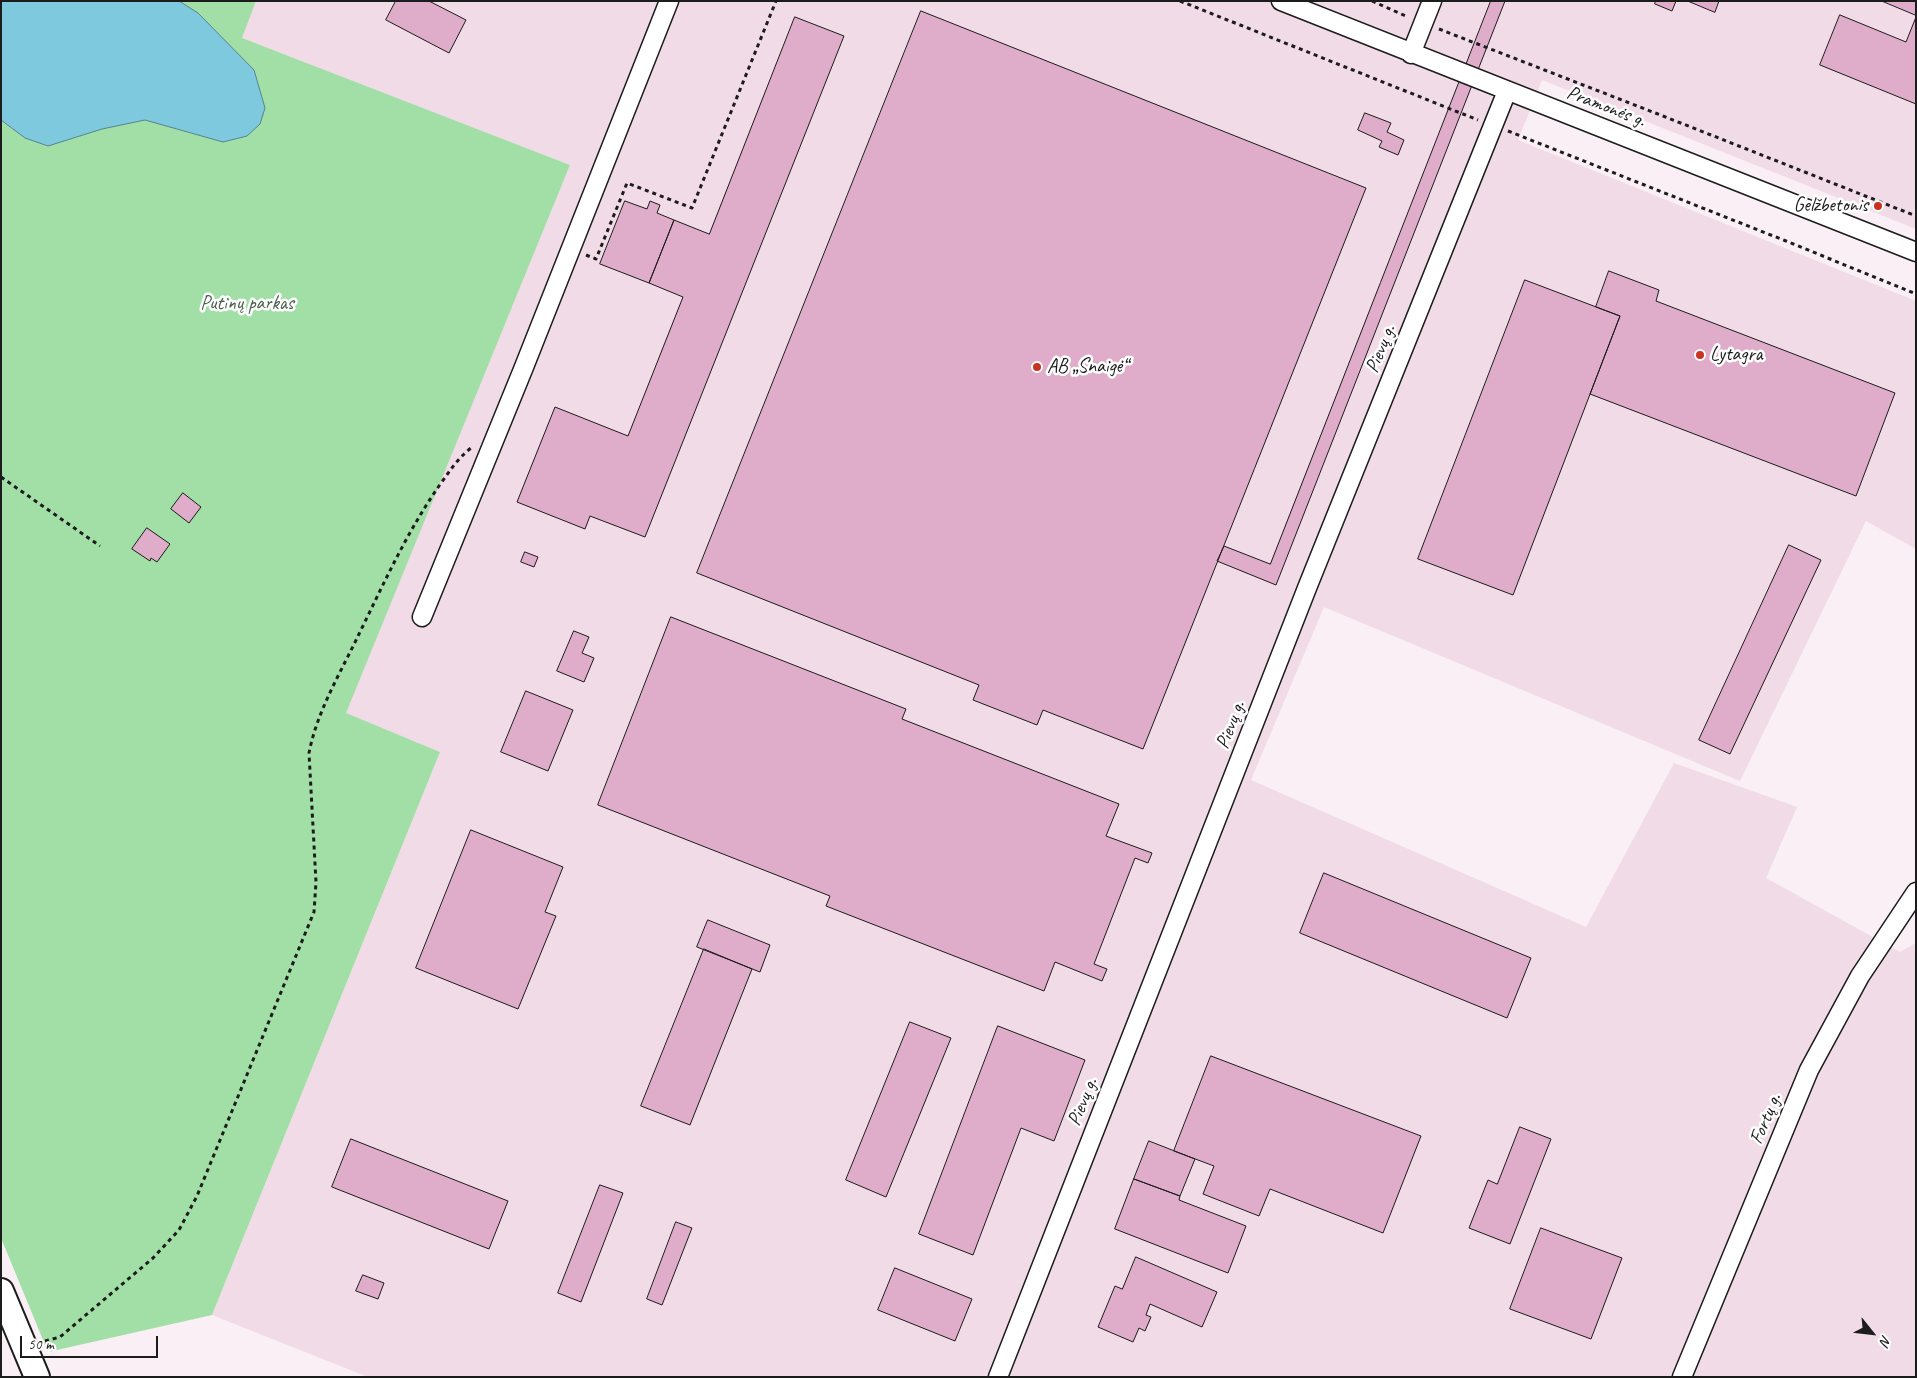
<!DOCTYPE html>
<html>
<head>
<meta charset="utf-8">
<style>
	body { margin:0 }
	#map { position:relative; width:1917px; height:1378px; overflow:hidden; background:#f9eff4; font-family:Caveat,sans-serif }
	canvas { display:block }
	.frame { position:absolute; inset:0; border:2px solid #1c1c1c; pointer-events:none }
	.north { position:absolute; left:1847px; top:1308px; width:50px; height:50px; -webkit-text-stroke:4px #fff; paint-order:stroke; rotate:119deg; font-size:14px; font-weight:700; line-height:20px; text-align:center; color:#1c1c1c }
	.north::after { content:''; display:block; margin:auto; width:18px; height:22px; background:#1c1c1c; clip-path:polygon(50% 0,100% 100%,50% 72%,0 100%) }
	.scale { position:absolute; left:20px; top:1336px; width:138px; height:22px; box-sizing:border-box; border:2px solid #1c1c1c; border-top:0; padding-left:6px; font-size:15px; line-height:18px; white-space:nowrap; color:#1c1c1c; -webkit-text-stroke:4px #fff; paint-order:stroke }
</style>
</head>
<body>
<div id="map">
<canvas width="1917" height="1378"></canvas>
<div class="frame"></div>
<div class="north">N</div>
<div class="scale">50 m</div>
</div>
<script>
const context = document.querySelector('canvas').getContext('2d');
context.lineJoin = 'round';
function fill(path, color) {
  context.fillStyle = color;
  context.fill(path, 'evenodd');
}
function strokePath(path, color, width, dash) {
  context.strokeStyle = color;
  context.lineWidth = width;
  context.lineCap = dash ? 'butt' : 'round';
  context.setLineDash(dash || []);
  context.stroke(path);
}
function drawText(font, color, halo, rows, align = 'center') {
  context.font = font + ' Caveat,sans-serif';
  context.lineWidth = 5;
  context.setLineDash([]);
  context.textBaseline = 'middle';
  context.strokeStyle = halo;
  context.fillStyle = color;
  for (const [text, x, y, turn = 0] of rows) {
    context.save();
    context.translate(x, y);
    context.rotate((+turn || 0) * Math.PI / 180);
    context.textAlign = isNaN(turn) ? turn : align;
    if (halo) context.strokeText(text, 0, 0);
    context.fillText(text, 0, 0);
    context.restore();
  }
}
fill(new Path2D(`
	M 256,1 L 1916,1 L 1916,229 L 1542,80 L 1518,140 L 1916,301 L 1916,549 L 1866,521 L 1740,781 L 1324,607 L 1251,780 L 1586,927 L 1674,763 L 1797,807 L 1766,878 L 1900,952 L 1916,943 L 1916,1377 L 368,1377 L 212,1315 L 440,752 L 345,713 L 570,165 L 241,38 Z`), '#f1dbe7');
fill(new Path2D(`
	M 1,1 L 256,1 L 242,38 L 570,165 L 346,713 L 440,752 L 212,1315 L 48,1352 L 1,1238 Z`), '#a1dfa7');
const water = new Path2D(`
	M 1,1 L 179,1 L 198,13 L 254,70 L 265,108 L 260,124 L 247,136 L 223,142 L 145,120 L 102,129 L 48,146 L 25,138 L 1,120 Z`);
fill(water, '#7ec9de');
strokePath(water, '#578490', 1);
const building = new Path2D(`
	M 396,1 L 429,1 L 466,20 L 449,53 L 386,20 Z
	M 1491,1 L 1505,1 L 1276,585 L 1217,561 L 1224,546 L 1270,564 Z
	M 1656,1 L 1676,1 L 1672,11 L 1655,4 Z
	M 1688,1 L 1719,1 L 1715,12 Z
	M 1882,1 L 1916,1 L 1916,15 Z
	M 921,11 L 1366,188 L 1143,749 L 1043,710 L 1037,725 L 973,700 L 979,685 L 697,573 Z
	M 1840,15 L 1906,42 L 1916,17 L 1916,104 L 1820,65 Z
	M 795,17 L 844,36 L 645,537 L 590,516 L 585,529 L 517,502 L 555,407 L 628,436 L 683,297 L 649,283 L 674,220 L 709,234 Z
	M 1365,113 L 1391,123 L 1387,132 L 1404,140 L 1398,155 L 1379,147 L 1382,141 L 1358,130 Z
	M 625,201 L 647,209 L 650,201 L 660,205 L 657,213 L 674,220 L 649,283 L 600,264 Z
	M 1609,271 L 1659,290 L 1656,301 L 1895,393 L 1856,496 L 1590,394 L 1620,316 L 1596,307 Z
	M 1525,280 L 1620,316 L 1513,595 L 1418,559 Z
	M 183,493 L 201,507 L 189,523 L 171,509 Z
	M 147,528 L 170,544 L 157,562 L 151,558 L 150,561 L 132,549 Z
	M 1789,545 L 1821,560 L 1730,754 L 1699,740 Z
	M 525,552 L 538,557 L 534,567 L 521,562 Z
	M 671,617 L 906,709 L 902,719 L 1119,804 L 1106,836 L 1152,853 L 1148,863 L 1135,858 L 1094,964 L 1107,969 L 1102,981 L 1055,962 L 1044,991 L 826,906 L 830,896 L 598,805 Z
	M 574,631 L 589,637 L 582,653 L 594,658 L 584,682 L 557,671 Z
	M 526,691 L 573,710 L 548,771 L 501,752 Z
	M 471,830 L 563,867 L 545,912 L 556,916 L 518,1009 L 416,968 Z
	M 1324,873 L 1531,958 L 1507,1018 L 1300,933 Z
	M 708,920 L 770,945 L 760,972 L 697,947 Z
	M 704,949 L 752,969 L 690,1125 L 641,1106 Z
	M 910,1022 L 951,1038 L 886,1197 L 846,1180 Z
	M 998,1026 L 1085,1060 L 1054,1141 L 1021,1128 L 973,1255 L 919,1234 Z
	M 1211,1056 L 1421,1136 L 1383,1233 L 1270,1189 L 1259,1216 L 1203,1194 L 1214,1166 L 1174,1151 Z
	M 1520,1127 L 1551,1139 L 1510,1244 L 1469,1228 L 1488,1180 L 1497,1184 Z
	M 351,1139 L 508,1201 L 489,1249 L 332,1187 Z
	M 1149,1141 L 1195,1159 L 1180,1196 L 1134,1179 Z
	M 1134,1179 L 1180,1196 L 1179,1200 L 1246,1226 L 1228,1273 L 1115,1229 Z
	M 600,1185 L 623,1193 L 581,1302 L 558,1293 Z
	M 676,1222 L 692,1228 L 662,1305 L 647,1299 Z
	M 1541,1228 L 1622,1258 L 1591,1339 L 1510,1309 Z
	M 1136,1257 L 1217,1292 L 1202,1327 L 1150,1304 L 1146,1315 L 1151,1317 L 1145,1331 L 1139,1328 L 1133,1342 L 1098,1327 L 1115,1286 L 1122,1289 Z
	M 895,1268 L 972,1299 L 955,1341 L 878,1310 Z
	M 363,1275 L 384,1283 L 378,1299 L 356,1291 Z`);
fill(building, '#dfadca');
strokePath(building, '#1c1c1c', 1);
const minor = new Path2D(`
	M 1281,1 L 1916,252
	M 1411,54 L 1432,1
	M 422,617 L 524,367 L 669,1
	M 998,1377 L 1307,588 L 1507,91
	M 1682,1377 L 1809,1070 L 1860,976 L 1916,892`);
const secondary = new Path2D(`
	M 1,1291 L 37,1377`);
strokePath(minor, '#1c1c1c', 21);
strokePath(secondary, '#1c1c1c', 28);
strokePath(new Path2D(`
	M 1180,1 L 1478,120
	M 1372,1 L 1408,17
	M 1439,29 L 1663,116 L 1916,216
	M 1508,131 L 1786,241 L 1916,294
	M 586,255 L 596,259 L 627,183 L 692,208 L 776,1
	M 1,477 L 100,546
	M 45,1341 L 60,1337 L 153,1258 L 179,1230 L 197,1196 L 314,912 L 316,882 L 309,753 C 317,711 341,672 359,634 C 384,583 407,532 439,486 C 449,472 457,459 471,448`), '#1c1c1c', 3, [4, 4]);
strokePath(minor, '#fff', 18);
strokePath(secondary, '#fff', 24);
for (const [x, y, r, color] of [
	[1878,206,5,"#c8321e"],
	[1700,355,5,"#c8321e"],
	[1037,367,5,"#c8321e"]
]) {
  const dot = new Path2D();
  dot.arc(x, y, r, 0, 2 * Math.PI);
  context.fillStyle = color;
  context.fill(dot);
  strokePath(dot, '#fff', 2);
}
drawText('20px', '#1c1c1c', '#fff', [
	["Pramonės g.",1606,107,21],
	["Pievų g.",1381,349,-68],
	["Pievų g.",1231,725,-69],
	["Pievų g.",1083,1102,-68],
	["Fortų g.",1766,1119,-67]
]);
drawText('20px', '#1c1c1c', '#fff', [
	["Gelžbetonis",1868,206,"right"],
	["Lytagra",1710,355],
	["AB „Snaigė“",1047,367]
], 'left');
drawText('20px', '#4b604d', '#fff', [
	["Putinų parkas",247,304]
]);
</script>
</body>
</html>
